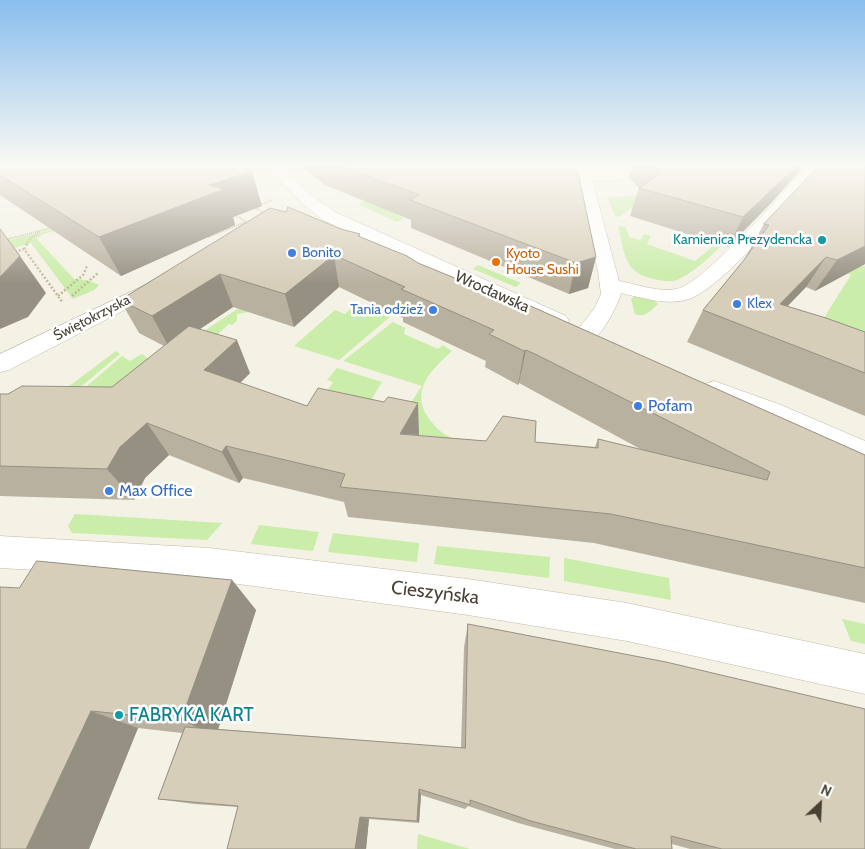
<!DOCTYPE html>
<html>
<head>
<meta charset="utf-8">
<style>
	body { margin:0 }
	#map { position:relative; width:865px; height:849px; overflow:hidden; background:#f4f1e5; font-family:Cabin,sans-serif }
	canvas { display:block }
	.north { position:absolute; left:795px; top:779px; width:50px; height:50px; -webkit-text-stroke:4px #fff; paint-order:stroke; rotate:25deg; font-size:14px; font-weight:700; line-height:20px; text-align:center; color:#484134 }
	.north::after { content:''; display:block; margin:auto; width:18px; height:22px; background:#484134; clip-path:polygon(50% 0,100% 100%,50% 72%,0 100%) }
</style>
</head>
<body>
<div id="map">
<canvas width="865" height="849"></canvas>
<div class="north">N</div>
</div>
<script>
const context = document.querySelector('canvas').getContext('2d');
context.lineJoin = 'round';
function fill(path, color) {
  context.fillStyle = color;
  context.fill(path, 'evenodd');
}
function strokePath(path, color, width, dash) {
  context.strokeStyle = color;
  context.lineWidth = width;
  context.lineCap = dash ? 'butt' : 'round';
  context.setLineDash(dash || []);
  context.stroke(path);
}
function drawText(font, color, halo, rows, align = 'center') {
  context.font = font + ' Cabin,sans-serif';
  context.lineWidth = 5;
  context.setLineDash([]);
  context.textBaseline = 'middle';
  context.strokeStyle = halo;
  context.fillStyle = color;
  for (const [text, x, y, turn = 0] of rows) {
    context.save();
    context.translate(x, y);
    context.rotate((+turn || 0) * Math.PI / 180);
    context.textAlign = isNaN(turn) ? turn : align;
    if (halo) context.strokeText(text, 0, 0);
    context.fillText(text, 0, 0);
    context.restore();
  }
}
fill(new Path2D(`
	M 648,194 L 651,195 L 619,217 L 615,216 L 608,198 Z
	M 376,196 L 392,212 L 404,218 L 397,222 L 358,204 Z
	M 84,222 L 41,235 L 37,239 L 74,279 L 87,280 L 99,285 L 94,290 L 73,299 L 31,243 L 7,250 L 1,242 Z
	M 733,225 L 740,227 C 726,241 693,277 673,281 C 666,282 658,280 650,278 C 640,276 631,270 627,260 C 622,250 621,237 618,226 L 626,227 L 629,237 L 640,240 L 644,234 L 651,236 L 647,244 L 695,261 L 717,243 Z
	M 845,260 L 865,266 L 865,361 L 815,332 L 851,275 L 840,271 Z
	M 478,265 L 521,283 L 516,287 L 473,269 Z
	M 635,296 L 654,299 L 658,304 C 651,311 644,318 635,314 L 631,299 Z
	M 265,298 L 248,312 L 237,314 L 237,321 L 232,325 L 229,324 L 219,333 L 218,335 L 126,412 L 59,410 L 122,356 L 130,361 L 142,354 L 160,367 L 204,331 L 239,308 Z
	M 355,305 L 378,316 L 382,312 L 391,316 L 339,360 L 294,346 L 335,310 L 345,314 Z
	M 393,322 L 405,328 L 404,334 L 438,349 L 443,345 L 452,351 C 431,370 409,391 429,419 C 434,425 440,432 446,435 C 453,439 461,441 468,444 L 392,430 L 422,386 L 343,361 Z
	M 116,351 L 120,354 L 52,411 L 36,411 Z
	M 337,368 L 382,382 L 357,423 L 312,412 L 333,382 L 327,380 Z
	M 75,514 L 222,523 L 207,540 L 72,533 L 68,526 Z
	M 259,525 L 319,532 L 313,551 L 251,544 Z
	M 333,533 L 419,543 L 417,562 L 328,552 Z
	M 437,546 L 550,557 L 549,578 L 434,564 Z
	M 564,558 L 669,578 L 671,600 L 564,581 Z
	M 842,619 L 865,624 L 865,644 L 851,641 Z
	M 418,834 L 470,849 L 417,849 Z`), '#caedaa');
const minor = new Path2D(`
	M 265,166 L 280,166 L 315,198 L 335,212 L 566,316 L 569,321 L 566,326 L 558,328 L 550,326 L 323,220 L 303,204 Z
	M 577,166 L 591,166 L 592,172 L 616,172 L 630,166 L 648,166 L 646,169 L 619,180 L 593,181 L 595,191 L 619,281 C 637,284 662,294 680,288 C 692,283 704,272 714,263 C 747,233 778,200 806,166 L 820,166 C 798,198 724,287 689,299 C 668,306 643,298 621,293 C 618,305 604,332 594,338 C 589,341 583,339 578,338 L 575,333 L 594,309 L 601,294 L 598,271 L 579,191 Z
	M 156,280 L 163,282 L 166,286 L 163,290 L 9,370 L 0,372 L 0,354 Z
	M 714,381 L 781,405 L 865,441 L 865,464 L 763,419 L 705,396 L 701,390 L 705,384 Z
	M 0,536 L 209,548 L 468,579 L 627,603 L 865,654 L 865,694 L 627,641 L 468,615 L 209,580 L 0,568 Z`);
strokePath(minor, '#c1baa7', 1);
strokePath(new Path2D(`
	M 260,205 L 273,200
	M 256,208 L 265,214
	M 235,215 L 247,222
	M 208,237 L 246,222
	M 0,241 L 52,228
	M 26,245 L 30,239 L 39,232`), '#c4b797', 2, [1, 1]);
strokePath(new Path2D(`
	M 24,249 L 27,244
	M 15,252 L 24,249 L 63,303
	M 58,296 L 83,275 L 87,266
	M 72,296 L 98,273`), '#c4b797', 2.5, [2, 2]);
fill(minor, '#fff');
fill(new Path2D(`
	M 0,166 L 262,206 L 233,217 L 235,225 L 121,276 L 0,195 Z
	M 302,166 L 467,166 L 474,168 L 478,166 L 578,169 L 578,173 L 596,257 L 588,288 L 569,294 L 411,228 L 411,220 L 325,185 Z
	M 633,166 L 804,166 L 772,202 L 728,247 L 630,216 L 639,188 L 629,178 Z
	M 815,171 L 865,264 L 815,291 L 806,287 L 787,306 L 865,332 L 865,416 L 687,342 L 703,310 L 744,260 L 764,224 Z
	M 341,229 L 360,234 L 360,237 L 418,263 L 865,455 L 865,603 L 594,543 L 348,517 L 344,502 L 243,478 L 239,483 L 169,455 L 145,478 L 134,500 L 0,496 L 0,394 L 8,394 L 112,387 L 164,346 L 139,333 L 120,300 ZM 339,287 L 403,318 L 403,322 L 486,361 L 485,367 L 518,385 L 519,383 L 644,451 L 598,439 L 595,447 L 535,442 L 486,441 L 419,436 L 307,406 L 240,383 L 250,373 L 200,329 L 233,307 L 294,327 Z
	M 232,580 L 256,610 L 218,729 L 461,748 L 464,647 L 468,624 L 865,849 L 690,849 L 672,844 L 672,849 L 615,849 L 518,823 L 468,806 L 465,809 L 421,795 L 419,823 L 369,819 L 366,849 L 227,849 L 238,807 L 194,804 L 158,799 L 182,733 L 138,728 L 89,849 L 19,588 Z`), '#b9b1a0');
fill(new Path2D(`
	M 620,166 L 627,166 L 619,169 Z
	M 795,166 L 804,166 L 772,202 L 728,247 L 743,217 Z
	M 252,171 L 262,206 L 233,217 L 235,225 L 121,276 L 99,237 L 209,185 Z
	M 865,246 L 865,264 L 815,291 L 837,260 Z
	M 334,255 L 339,287 L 294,327 L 285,294 Z
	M 20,256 L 46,293 L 28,317 L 0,329 L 0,277 Z
	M 596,257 L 588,288 L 569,294 L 576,263 Z
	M 826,257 L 806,287 L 762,333 L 780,304 Z
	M 220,274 L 233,307 L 170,349 L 152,316 Z
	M 237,340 L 250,373 L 220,403 L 204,370 Z
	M 526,350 L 519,383 L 518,385 L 524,351 Z
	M 418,403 L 419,435 L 400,434 Z
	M 147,423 L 169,455 L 145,478 L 134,500 L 107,469 L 120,447 Z
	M 226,446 L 243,478 L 239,483 L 222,452 Z
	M 232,580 L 256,610 L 216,736 L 181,720 Z
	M 91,711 L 138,728 L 89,849 L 26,849 Z
	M 419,789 L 421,795 L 419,823 L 417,821 Z
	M 360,817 L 369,819 L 366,849 L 355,849 Z`), '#969082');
const building = new Path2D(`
	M 0,166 L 244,166 L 252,171 L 209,185 L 224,189 L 99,237 L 0,175 Z
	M 341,166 L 467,166 L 474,168 L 478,166 L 577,166 L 578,169 L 577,168 L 596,257 L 576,263 L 410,200 L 419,195 Z
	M 654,166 L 795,166 L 787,175 L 743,217 L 639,188 L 662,172 Z
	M 819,166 L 865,166 L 865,246 L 837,260 L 826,257 L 780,304 L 826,318 L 865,332 L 865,373 L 703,310 L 744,260 L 769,225 L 764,224 Z
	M 288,207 L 341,229 L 360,234 L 358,236 L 407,256 L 418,263 L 523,306 L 526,304 L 865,455 L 865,568 L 611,514 L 340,487 L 345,474 L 226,446 L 222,452 L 147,423 L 120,447 L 107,469 L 0,466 L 0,394 L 8,394 L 22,386 L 112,387 L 189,326 L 237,340 L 204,370 L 307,406 L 318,388 L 384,402 L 388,397 L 418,403 L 400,434 L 486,441 L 503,416 L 536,421 L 535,442 L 598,448 L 598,439 L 767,480 L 770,472 L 537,355 L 526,350 L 524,351 L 489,334 L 494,330 L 401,289 L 405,287 L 334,255 L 285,294 L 220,274 L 152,316 L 120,300 L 270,208 L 286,212 Z
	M 0,229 L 20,256 L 0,277 Z
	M 37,561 L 232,580 L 181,720 L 91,711 L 26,849 L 0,849 L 0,587 L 19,588 Z
	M 468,624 L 666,662 L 865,709 L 865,849 L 722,849 L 671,836 L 672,849 L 636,849 L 531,821 L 470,800 L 470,805 L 419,789 L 417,821 L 360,817 L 355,849 L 227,849 L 238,806 L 158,799 L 185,727 L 465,748 Z`);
fill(building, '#d7ceba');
strokePath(building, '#969082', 1);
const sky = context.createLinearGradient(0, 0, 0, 284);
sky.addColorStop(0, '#89beee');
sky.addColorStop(0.58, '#faf9f3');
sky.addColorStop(1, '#faf9f300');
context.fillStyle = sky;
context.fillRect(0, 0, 865, 284);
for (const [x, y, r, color] of [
	[822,240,5,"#0f9aa8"],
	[292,253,5,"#3f7fe0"],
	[496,262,5,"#e8710a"],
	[737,304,5,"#3f7fe0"],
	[433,310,5,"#3f7fe0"],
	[638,406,5,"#3f7fe0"],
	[109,491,5,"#3f7fe0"],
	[119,715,5,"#0f9aa8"]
]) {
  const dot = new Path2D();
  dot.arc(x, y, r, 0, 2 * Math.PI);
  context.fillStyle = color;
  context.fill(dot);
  strokePath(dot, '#fff', 2);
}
drawText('14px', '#0d838f', '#fff', [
	["Kamienica Prezydencka",812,240]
], 'right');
drawText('14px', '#366cbe', '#fff', [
	["Bonito",302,253],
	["Klex",747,304],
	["Tania odzież",423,310,"right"]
], 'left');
drawText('14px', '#c56008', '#fff', [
	["Kyoto",506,254],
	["House Sushi",506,270]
], 'left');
drawText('14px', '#484134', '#fff', [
	["Świętokrzyska",92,318,-27]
]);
drawText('16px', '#484134', '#fff', [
	["Wrocławska",492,292,24]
]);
drawText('16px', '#366cbe', '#fff', [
	["Pofam",648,406],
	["Max Office",119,491]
], 'left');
drawText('19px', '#484134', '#fff', [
	["Cieszyńska",435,593,7]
]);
drawText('19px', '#0d838f', '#fff', [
	["FABRYKA KART",129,715]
], 'left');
</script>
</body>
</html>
